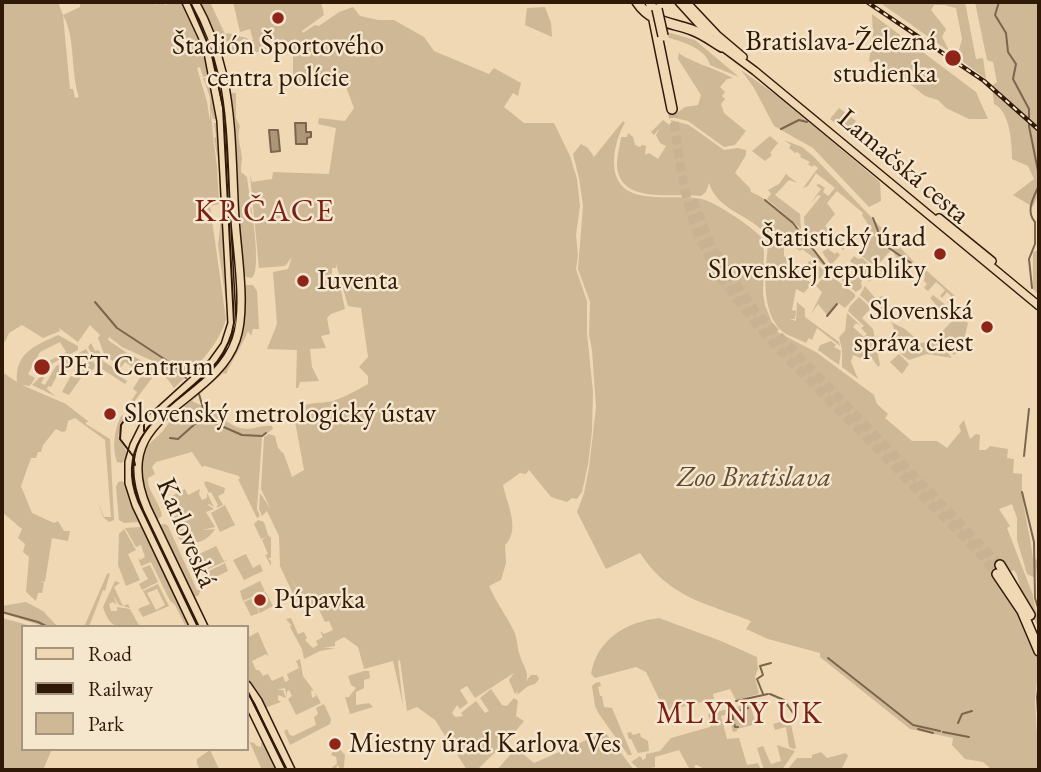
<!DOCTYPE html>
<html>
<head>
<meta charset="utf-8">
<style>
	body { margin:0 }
	#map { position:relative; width:1041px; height:772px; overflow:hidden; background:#efd8b3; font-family:"EB Garamond",serif }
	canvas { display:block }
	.frame { position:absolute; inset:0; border:4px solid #311908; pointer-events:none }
	.legend { position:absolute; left:21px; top:625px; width:228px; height:126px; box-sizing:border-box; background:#f5e6ce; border:2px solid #a7947f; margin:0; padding:9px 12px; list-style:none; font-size:21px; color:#311908 }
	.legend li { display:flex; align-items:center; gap:14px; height:35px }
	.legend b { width:35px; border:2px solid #a7947f }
</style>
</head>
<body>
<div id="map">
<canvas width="1041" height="772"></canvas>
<div class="frame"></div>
<ul class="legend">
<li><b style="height:9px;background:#efd8b3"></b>Road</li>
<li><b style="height:9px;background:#311908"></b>Railway</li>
<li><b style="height:19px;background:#cfb896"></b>Park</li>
</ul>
</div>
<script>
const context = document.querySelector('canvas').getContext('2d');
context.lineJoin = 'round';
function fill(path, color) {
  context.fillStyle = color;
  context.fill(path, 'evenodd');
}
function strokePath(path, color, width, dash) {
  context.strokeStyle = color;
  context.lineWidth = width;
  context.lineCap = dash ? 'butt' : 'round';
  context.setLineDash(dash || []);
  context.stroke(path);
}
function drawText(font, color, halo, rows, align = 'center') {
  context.font = font + ' "EB Garamond",serif';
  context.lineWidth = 5;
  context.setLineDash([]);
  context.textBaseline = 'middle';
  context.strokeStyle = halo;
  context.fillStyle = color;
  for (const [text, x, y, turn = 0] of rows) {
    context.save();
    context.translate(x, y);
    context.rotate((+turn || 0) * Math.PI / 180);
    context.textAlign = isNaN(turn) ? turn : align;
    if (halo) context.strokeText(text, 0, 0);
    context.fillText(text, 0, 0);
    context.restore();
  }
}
fill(new Path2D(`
	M 2,2 L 58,2 L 63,15 L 80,7 L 80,2 L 156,2 L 156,5 L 160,2 L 166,5 L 170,2 L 184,2 L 203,39 L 209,76 L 203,77 L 200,67 L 197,68 L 207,102 L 210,121 L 210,97 L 203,78 L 210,78 L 218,119 L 213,119 L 210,109 L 214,138 L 216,137 L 214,123 L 219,123 L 225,236 L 223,247 L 230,320 L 221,348 L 201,369 L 214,355 L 224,339 L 229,324 L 218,245 L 220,228 L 219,166 L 211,123 L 217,166 L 219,204 L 210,206 L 226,319 C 218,347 195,368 174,388 L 155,362 L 122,347 L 109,337 L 108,340 L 127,353 L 152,366 L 158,376 L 155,374 L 134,402 L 135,404 L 126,409 L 137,392 L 133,389 L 145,369 L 138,364 L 135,369 L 125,362 L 116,374 L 127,381 L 125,384 L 99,367 L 88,347 L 91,343 L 95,351 L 98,350 L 103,356 L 103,361 L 115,369 L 118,364 L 105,356 L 98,338 L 100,335 L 90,325 L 78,342 L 59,328 L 60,331 L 43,338 L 22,325 L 9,333 L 5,342 L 2,339 ZM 63,15 C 76,38 70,71 79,97 L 75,98 L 73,89 L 70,89 Z
	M 199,2 L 210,2 L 225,34 C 232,32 239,37 247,38 L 250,41 L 253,40 L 250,29 L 240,32 L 233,2 L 321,2 L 324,15 L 302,31 L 303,33 L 315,25 L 319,26 L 339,12 L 353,7 L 360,16 L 378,20 L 394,20 L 424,37 L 434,51 L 489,74 L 494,68 L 521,83 L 518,96 L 513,93 L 504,107 L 524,123 L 554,123 L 570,156 L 577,179 L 580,206 L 576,235 L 578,255 L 576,269 L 587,301 L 587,333 L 593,392 L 592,431 L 588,465 L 582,492 L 577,499 L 572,498 L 567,502 L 551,497 L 529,470 L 526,474 L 520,473 L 503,485 C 507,504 521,530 505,545 L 506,563 L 501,580 L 489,586 C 496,602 506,615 514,631 C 518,641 517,648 520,656 C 522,664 530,673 526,681 L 531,675 L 537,675 L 539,679 L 535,684 L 528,686 L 517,695 L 518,691 L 515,694 L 509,680 L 514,673 L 475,698 L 467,686 L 460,690 L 468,703 L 460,709 L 457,705 L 452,713 L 455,717 L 463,716 L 461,713 L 476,701 L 485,713 L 489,711 L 480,698 L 491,689 L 502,705 L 507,706 L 514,698 L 518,701 L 516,716 L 524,721 L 509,739 L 479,768 L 480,770 L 467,770 L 435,720 L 417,707 L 407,711 L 400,660 L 398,661 L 403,705 L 393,661 L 364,669 L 358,647 L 344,637 L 335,642 L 335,646 L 323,648 L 336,648 L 320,651 L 304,659 L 302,649 L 290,627 L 291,625 L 286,619 L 291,618 L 298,634 L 304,632 L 307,638 L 305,640 L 313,648 L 318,645 L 316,641 L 323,637 L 320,631 L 324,634 L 333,630 L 329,621 L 325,622 L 317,606 L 303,606 L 302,599 L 290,575 L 301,599 L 301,611 L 280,566 L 279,536 L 267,511 L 262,516 L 259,509 L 260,493 L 270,508 L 261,489 L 264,437 L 269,434 L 275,436 L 278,448 L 284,454 L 292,477 L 304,470 L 294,416 C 303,399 317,405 333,401 C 345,397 357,390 368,384 L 368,376 L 359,367 L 368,357 L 361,308 L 348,306 L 336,264 L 336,268 L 332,268 L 332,275 L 339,281 L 345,309 L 331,314 L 327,318 L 330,334 L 321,336 L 326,348 L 310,349 L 312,367 L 319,381 L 300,382 L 298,388 L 296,388 L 297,350 L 267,349 L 277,324 L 273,272 L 288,269 L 292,257 L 285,266 L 259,268 L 250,174 L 252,182 L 272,179 L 273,172 L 329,174 L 336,128 L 318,124 L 319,118 L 345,121 L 354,108 L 346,87 L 293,85 L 293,44 L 276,45 L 255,53 L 224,56 L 209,22 L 221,56 Z
	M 879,2 L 965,2 L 976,59 L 983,58 L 986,79 L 962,61 L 959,50 L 962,39 L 956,8 L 944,5 L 934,5 L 931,10 L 946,29 L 942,37 L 950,52 Z
	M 975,2 L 1039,2 L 1039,193 L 1033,207 L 1013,195 L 1034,179 L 1028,166 L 1012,159 C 1012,143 1010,111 994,104 L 992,86 L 997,82 L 993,62 L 987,60 Z
	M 545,7 L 551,23 L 552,37 L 525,25 L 527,8 Z
	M 872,14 L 976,92 L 988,119 L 969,119 L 946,108 L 938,100 L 925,96 L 900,76 L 869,61 L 873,34 Z
	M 667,32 L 695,40 L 739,77 L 710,65 C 706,49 684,42 669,38 Z
	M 679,53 C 684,59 721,71 733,78 L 727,79 L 720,87 L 725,92 L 722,96 L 725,99 L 721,104 L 724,113 L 746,131 L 735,145 L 724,147 L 688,121 L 671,117 L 685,107 L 698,105 L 701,95 L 678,59 Z
	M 741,70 L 779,97 L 880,182 L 881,201 L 869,207 L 813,148 L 774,126 L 754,88 Z
	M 231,93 L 236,93 L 236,118 L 240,126 C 236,137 242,150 242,160 C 241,164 241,168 241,172 L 247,177 C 249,196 263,267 252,278 L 246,277 L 243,273 L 228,96 Z
	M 839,108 L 856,121 L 847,132 L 830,119 Z
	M 663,120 L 672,127 L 671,120 L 689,125 L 724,150 L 738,148 L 746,150 L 746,155 L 735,173 L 750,188 L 751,192 C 778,203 803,235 823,260 L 827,268 L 802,249 L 800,251 L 796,248 L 797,245 L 789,239 L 784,246 L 784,256 L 788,259 L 786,263 L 812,284 L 804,293 L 796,289 L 792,310 L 796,311 L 795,319 L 790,319 L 796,321 L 797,302 L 805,309 L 805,317 L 839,342 L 840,346 L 817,328 L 812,340 L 809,338 L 806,343 C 800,340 792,337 786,334 C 765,321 764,286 766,264 C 767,255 769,246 766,237 C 757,216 718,213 709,183 L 706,192 L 701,196 C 675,192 619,206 617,165 C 617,156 620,146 621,137 L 627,137 L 628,133 L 633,137 L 635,145 L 640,147 L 642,145 L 646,146 L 645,155 L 649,153 L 658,159 L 666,146 L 660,143 L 656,135 L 660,128 L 654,135 L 651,132 Z
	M 623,121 L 625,123 C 618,134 614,149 614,163 C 615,211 673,192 702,199 C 718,204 750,225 761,237 L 764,252 L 763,294 L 765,305 L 773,325 L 779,333 L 816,352 L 874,395 L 877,404 L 888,414 L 885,418 L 912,441 L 937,441 L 947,448 L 961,431 L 959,426 L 964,420 L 970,439 L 976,434 L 980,435 L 979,450 L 986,450 L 990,446 L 1008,449 L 1007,458 L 1014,459 L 1013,473 L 1022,474 C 1020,503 1030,530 1033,559 L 1039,560 L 1039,577 L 1037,578 L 1036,566 L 1035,578 L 1027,574 L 1017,540 L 1017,518 L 1012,504 L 999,509 L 1010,526 L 1007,528 L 1033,595 C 1034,607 1039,616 1039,629 L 1021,591 L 1017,575 L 1014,570 L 1010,572 L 1004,565 L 995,581 L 999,582 L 1020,615 L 1039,661 L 1035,700 L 1039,770 L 990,770 L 989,767 L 983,762 L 965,759 L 952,745 L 953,738 L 910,729 L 820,657 L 820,653 L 768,639 L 746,629 L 751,621 C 706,603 669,598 640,553 L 606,569 L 577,512 L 584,493 L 589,468 L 596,407 L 592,350 L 589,334 L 590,302 L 578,269 L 583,206 L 579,178 L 573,154 L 581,144 L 588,148 L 594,157 Z
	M 770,136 L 778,143 L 770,153 L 772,155 L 765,161 L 752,151 Z
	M 784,140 L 802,147 L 813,156 L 914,262 L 905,267 L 909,272 L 892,263 L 896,257 L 892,249 L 876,267 L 886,272 L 891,266 L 889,264 L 893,267 L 887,276 L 859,254 L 858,251 L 868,240 L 866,236 L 871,229 L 862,215 L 863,213 L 837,191 L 827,203 L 835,214 L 825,226 L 835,235 L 831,238 L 821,230 L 816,236 L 813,234 L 805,234 L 804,217 L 821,196 L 818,195 L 810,204 L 821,189 L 816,185 L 819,184 L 825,188 L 823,192 L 828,196 L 835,188 L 816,173 L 808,186 L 803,188 L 818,168 L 814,165 L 812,167 L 808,164 L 810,162 L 800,157 L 801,155 L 797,152 L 795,153 L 789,148 L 791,145 Z
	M 786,174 L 797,183 L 789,180 L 775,195 L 800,214 L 801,229 L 767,199 L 771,194 L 768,190 L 779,184 Z
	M 838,236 L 840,240 L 845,241 L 848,239 L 850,242 L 843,250 L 832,243 L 829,250 L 835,254 L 837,252 L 840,255 L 831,265 L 822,252 L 825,251 L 823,250 L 826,250 L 833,242 L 831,240 Z
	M 1039,250 L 1039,295 L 1033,289 L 1033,252 Z
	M 854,256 L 858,259 L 862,258 L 884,277 L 880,278 L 873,273 L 875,275 L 869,282 L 865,277 L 861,282 L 862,288 L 856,292 L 838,277 L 837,271 L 847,277 L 851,275 L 854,277 L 856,275 L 861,278 L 862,270 L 858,267 L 858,270 L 851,265 L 856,266 L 850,261 Z
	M 812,260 L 825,271 L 821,278 L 816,280 L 805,271 L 808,262 Z
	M 922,271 L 927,271 L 955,296 L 949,303 L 947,302 L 951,296 L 947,292 L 942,298 L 940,296 L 945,290 L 936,282 L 928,291 L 924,288 L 927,284 L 924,281 L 925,275 L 919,273 Z
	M 827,273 L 855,294 L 855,297 L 845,308 L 838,303 L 828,316 L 818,304 L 811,314 L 822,292 L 816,286 Z
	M 246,285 L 253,285 L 257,291 L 259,329 L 253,329 L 251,336 L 248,331 C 242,346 231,362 226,374 L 223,373 L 192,401 C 200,405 210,409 217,414 C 224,419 230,425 240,428 C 252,431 261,424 272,426 L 273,429 L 262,437 L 257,509 L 260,516 L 257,518 L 238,479 L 240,479 L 239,476 L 205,466 L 202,467 L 192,452 L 156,462 L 152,467 L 155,474 L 148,478 C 147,491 160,502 162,516 L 156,520 C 144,493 141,478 144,449 L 162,432 L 176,413 L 176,409 L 230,356 Z
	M 865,286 L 877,300 L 881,296 L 887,300 L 882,309 L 874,306 L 875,301 L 870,304 L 860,295 Z
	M 933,295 L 956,313 L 955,319 C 944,318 937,305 930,298 Z
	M 859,297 L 871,308 L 862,318 L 873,329 L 880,365 L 878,367 L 870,355 L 860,358 L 853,355 L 851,362 L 858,379 L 842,367 L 842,349 L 839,337 L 845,331 L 847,313 L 861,326 L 856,323 L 853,327 L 864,337 L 867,334 L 861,328 L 864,326 L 848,311 L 850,306 Z
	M 959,318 L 962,318 L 968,323 L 962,348 L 954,355 L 951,353 L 953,350 L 938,336 L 950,323 Z
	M 891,322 L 905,329 L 921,343 L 928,342 L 931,344 L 936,339 L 952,358 L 927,354 L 909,360 L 901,354 L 903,352 C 895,343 897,331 891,322 Z
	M 58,335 L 78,346 L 78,350 L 53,363 L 41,383 L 45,385 L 56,366 L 86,349 L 95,365 L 94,369 L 83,375 L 69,395 L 62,392 L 70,377 L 90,366 L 84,354 L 81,356 L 82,358 L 61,368 L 51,387 L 48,386 L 47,389 L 55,396 L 32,385 L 40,377 L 49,361 L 66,352 L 60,342 L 40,352 L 28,374 L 35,378 L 30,386 L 22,385 L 66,404 L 89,422 L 86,422 L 86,424 L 110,439 L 114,520 L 109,522 L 103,517 L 98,502 L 104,517 L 111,517 L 105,440 L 75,418 L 68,421 L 66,431 L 62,432 L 56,429 L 43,445 L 41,452 L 38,452 L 36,458 L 31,458 L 21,486 L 32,513 L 54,523 L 58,521 L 64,531 L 70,531 L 68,541 L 52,538 L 45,582 L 40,581 L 44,583 L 42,593 L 38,593 L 36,601 L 26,592 L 29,557 L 23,552 L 25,544 L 18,538 L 22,529 L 2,512 L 2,372 L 17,382 C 15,352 35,346 58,335 Z
	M 831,341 L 836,345 L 834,347 L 841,351 L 839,365 L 818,350 L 820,345 Z
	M 899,354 L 909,364 L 902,374 L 890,362 Z
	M 172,395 L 148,417 L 133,415 L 124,419 L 118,436 L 128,454 L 122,463 L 117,462 C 112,448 114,430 121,416 L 131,411 L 148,416 Z
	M 122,481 L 126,484 L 187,623 L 191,627 L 186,627 L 175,605 L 170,601 L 151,562 L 141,566 L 138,558 L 140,560 L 145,557 L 141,545 L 136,547 L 125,528 L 141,527 L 139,522 L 124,523 L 119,520 L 116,487 L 118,482 Z
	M 206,481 L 225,488 L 224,493 L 218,496 L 223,505 L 216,508 L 218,505 L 211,492 L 209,493 L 204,483 Z
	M 185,489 L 188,495 L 200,489 L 199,494 L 202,500 L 207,498 L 207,493 L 214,507 L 209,504 L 208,505 L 214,509 L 206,512 L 215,527 L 202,530 L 215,529 C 206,543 194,546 179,539 L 177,534 L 184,530 L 186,534 L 191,531 L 187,523 L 182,525 L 183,530 L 176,533 L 168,515 L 172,518 L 177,515 L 173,507 L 168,509 L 167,514 L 166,504 L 170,497 Z
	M 225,505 L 235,525 L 220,532 L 211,513 Z
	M 258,520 L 264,522 L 268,535 L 271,538 L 271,558 L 268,558 L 271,561 L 271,566 L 265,555 L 268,554 L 262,540 L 266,537 L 261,539 L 254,524 Z
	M 165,524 L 168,526 L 197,590 L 200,590 L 199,595 L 195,597 L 157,525 Z
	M 124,529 L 136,550 L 128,554 L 140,580 L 126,586 L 118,565 L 119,534 Z
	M 216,546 L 224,561 L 230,559 L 202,572 L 195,556 Z
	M 246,554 L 253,568 L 260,564 L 263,571 L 244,580 L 233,560 Z
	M 225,563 L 228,571 L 207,581 L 203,574 Z
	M 150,565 L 158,582 L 142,590 L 139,584 L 148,579 L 142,568 Z
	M 110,573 L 105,591 L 103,590 L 89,627 L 84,627 L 107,574 Z
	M 115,581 L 120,583 L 114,587 L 123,606 L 128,604 L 130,608 L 119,605 L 113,595 L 117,605 L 113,602 L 109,604 L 111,611 L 117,611 L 117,607 L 130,609 L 140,627 C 120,626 111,632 103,607 Z
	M 260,581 L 265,591 L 243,601 L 240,591 Z
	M 158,584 L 169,606 L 143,617 L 138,609 L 150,604 L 143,591 ZM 157,589 L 165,605 L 156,610 L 147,593 Z
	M 266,592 L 273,606 L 260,613 L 255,603 L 259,613 L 251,616 L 244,602 Z
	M 26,602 L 43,611 L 58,627 L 46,627 L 2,613 L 2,606 Z
	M 2,618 L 35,627 L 23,627 L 23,749 L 52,749 L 43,770 L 3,770 L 2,765 Z
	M 659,618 L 721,641 L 757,657 L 758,669 L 755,677 L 759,694 L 736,700 L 730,689 L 713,694 L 714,699 L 665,711 L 646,672 L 636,667 L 595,678 L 591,674 C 597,639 626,622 659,618 Z
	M 258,632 L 269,657 L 266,654 L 252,661 L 256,670 L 259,670 L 263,676 L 268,674 L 272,681 L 283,676 L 285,682 L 289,680 L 287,674 L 299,668 L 296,661 L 300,659 L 303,676 L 314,691 L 311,690 L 312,698 L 316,696 L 315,692 L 321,703 L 296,715 L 288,699 L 292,696 L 289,690 L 287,692 L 287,697 L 285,688 L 276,690 L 283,690 L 286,698 L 278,695 L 278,700 L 281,702 L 265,708 L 247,682 L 247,638 Z
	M 364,671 L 369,671 L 370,678 L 364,680 L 364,688 L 356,692 L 356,705 L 369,703 L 373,707 L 350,714 L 345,697 L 349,697 L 356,688 L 351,685 L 348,676 Z
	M 600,682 L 601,686 L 598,687 L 600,696 L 602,696 L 604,707 L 612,708 L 632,755 L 628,755 L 599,714 L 595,706 L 592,686 L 595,683 Z
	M 767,699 L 766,704 L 751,708 L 756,724 L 737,729 L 737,731 L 733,732 L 728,714 L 721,716 L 727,739 L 739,738 L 747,765 L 758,763 L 761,770 L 706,770 L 697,765 L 694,766 L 697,770 L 690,770 L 679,750 L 655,757 L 655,767 L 640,770 L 631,762 L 640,756 L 643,760 L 646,758 L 646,754 L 660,751 L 671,738 L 710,727 L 711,725 L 708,714 Z
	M 324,704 L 331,719 L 330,724 L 290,745 L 284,731 L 287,729 L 290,735 L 293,736 L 316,725 L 314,717 L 318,714 L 316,708 Z
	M 790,719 L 796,748 L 794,749 L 789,747 L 786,727 L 775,730 L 773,724 Z
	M 605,732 L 634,770 L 497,770 L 516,748 L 534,763 Z
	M 631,732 L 633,735 L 640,733 L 641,737 L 648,741 L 649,751 L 638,753 L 631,739 L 629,739 L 627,733 Z
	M 247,736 L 249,742 L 254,743 L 257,746 L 261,747 L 261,743 L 265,742 L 266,750 L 270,750 L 276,764 L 274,766 L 277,770 L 262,770 Z
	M 336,745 L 345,755 L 344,767 L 342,770 L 338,770 L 340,768 L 337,765 L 336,770 L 332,767 L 337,764 L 336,757 L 331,755 Z
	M 777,745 L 795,751 L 782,770 L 764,770 L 757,748 L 763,746 L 771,764 L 781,761 Z
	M 210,750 L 219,769 L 200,770 L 197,764 L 197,759 Z
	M 821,752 L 827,758 L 846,753 L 848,756 L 841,770 L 787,770 L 797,758 L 812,758 L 812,755 Z`), '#cfb896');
const water = new Path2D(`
	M 295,123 L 306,123 L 306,132 L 311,132 L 311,137 L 307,138 L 307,144 L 296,144 Z
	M 269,130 L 278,130 L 280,151 L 271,152 Z`);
fill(water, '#ae9779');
strokePath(water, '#7c654c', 2);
strokePath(new Path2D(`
	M 999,2 L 995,15 L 1006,33 L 1008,52 L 1016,64 L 1013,79 L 1029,109 L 1029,126 L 1039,176
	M 781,129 L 799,120 L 807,122
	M 765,200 L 793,223 L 826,266
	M 873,218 L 883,244 L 911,263
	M 1032,288 L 1029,259 L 1035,244 L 1035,222 C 1025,211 1034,197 1039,185
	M 95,302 L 117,328 L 175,366 L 186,378
	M 827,316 L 837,304
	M 199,394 L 205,415 L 210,421
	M 170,438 L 178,439 L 196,423 L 210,421 L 242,435 L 262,436 L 266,433
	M 1024,456 L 1029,409
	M 1022,492 L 1034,542 L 1035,598 L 1039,611
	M 2,612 L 38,622 L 48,627
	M 828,658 L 913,725 L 940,731
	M 1039,683 L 1037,697 L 1039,730
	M 763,694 L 757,679 L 763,675 L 760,666 L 771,663
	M 770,694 L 784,700 L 793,713
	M 736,701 L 768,694
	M 733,718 L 732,713 L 748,708
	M 733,719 L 735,727 L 738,727
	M 958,723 L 962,714 L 972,711
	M 918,729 L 933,733
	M 943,732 L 969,737`), '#7c654c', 2);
strokePath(new Path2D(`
	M 672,109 C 679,150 682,195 698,234 C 731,309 796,366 852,423 C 894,465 934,508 976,549 L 997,574
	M 693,200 L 712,248 L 755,311 L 1000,565`), '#c9b291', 9, [9, 4.5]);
const major = new Path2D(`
	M 186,2 L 207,47 L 221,121 L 232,323 L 225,345 L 212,363 L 144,425 L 134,445 L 129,462 L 129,483 L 136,505 L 194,627
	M 195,2 C 208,25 217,50 223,76 C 233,122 232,172 235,219 C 237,252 247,309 236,340 C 213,407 106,412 147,508 L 204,627
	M 679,2 L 709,35
	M 686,2 L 717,35 L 743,57
	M 720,45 L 755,71 L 1039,306
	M 939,218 L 992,261
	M 247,685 L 258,701 L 291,770
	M 247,700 L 281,770`);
const highway = new Path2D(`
	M 637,2 C 651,23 670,22 692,30 C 703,34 712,41 722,47
	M 650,2 L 652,8
	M 654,20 L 672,109
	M 1000,565 L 1030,615
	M 997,574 L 1022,611 L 1039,651`);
strokePath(major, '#311908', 10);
strokePath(highway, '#311908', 12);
strokePath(major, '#efd8b3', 7);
strokePath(highway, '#efd8b3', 9);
strokePath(new Path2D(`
	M 190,2 L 211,51 L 223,107 L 234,323 C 232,337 226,350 217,362 C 183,404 110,430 138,501 L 198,627
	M 135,465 L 133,456 L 120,439 L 121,425 L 126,418 L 137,416 L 144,422 L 144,431
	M 247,690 L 287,770`), '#311908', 2);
const rail = new Path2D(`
	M 867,2 L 984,81 L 1039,130`);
strokePath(rail, '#311908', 4.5);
strokePath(rail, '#f5e6ce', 2, [5]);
const highwayBridge = new Path2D(`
	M 657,9 L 663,36`);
strokePath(highwayBridge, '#311908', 12, []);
strokePath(highwayBridge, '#efd8b3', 9);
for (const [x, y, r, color] of [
	[278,18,7,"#8f2418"],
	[953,58,9,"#8f2418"],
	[940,254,7,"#8f2418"],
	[303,281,7,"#8f2418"],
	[987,327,7,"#8f2418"],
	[42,367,9,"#8f2418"],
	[110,414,7,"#8f2418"],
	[260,600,7,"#8f2418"],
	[335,744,7,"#8f2418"]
]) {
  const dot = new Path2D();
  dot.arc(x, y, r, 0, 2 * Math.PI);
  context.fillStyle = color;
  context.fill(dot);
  strokePath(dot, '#f5e6ce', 2.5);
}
drawText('28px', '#311908', '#f5e6ce', [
	["Bratislava-Železná",937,42,"right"],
	["studienka",937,74,"right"],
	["Štadión Športového",278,46,"center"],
	["centra polície",278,78,"center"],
	["Štatistický úrad",926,238,"right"],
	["Slovenskej republiky",926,270,"right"],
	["Iuventa",317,281],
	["Slovenská",973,311,"right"],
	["správa ciest",973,343,"right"],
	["PET Centrum",58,367],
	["Slovenský metrologický ústav",124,414],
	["Púpavka",274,600],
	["Miestny úrad Karlova Ves",349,744]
], 'left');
drawText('28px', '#311908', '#f5e6ce', [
	["Lamačská cesta",903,167,40],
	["Karloveská",186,533,67]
]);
drawText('italic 28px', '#604933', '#f5e6ce', [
	["Zoo Bratislava",754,478]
]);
context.letterSpacing = '2px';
drawText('30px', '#7a1f14', '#f5e6ce', [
	["MLYNY UK",740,715]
]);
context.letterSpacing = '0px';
context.letterSpacing = '2px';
drawText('32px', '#7a1f14', '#f5e6ce', [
	["KRČACE",265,212]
]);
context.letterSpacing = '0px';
</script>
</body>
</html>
